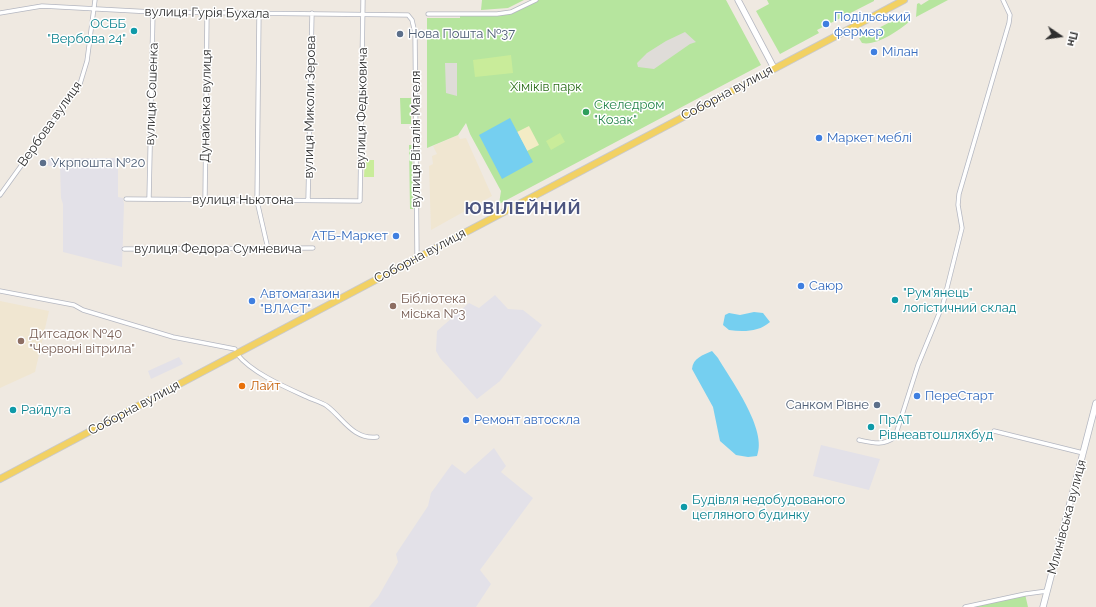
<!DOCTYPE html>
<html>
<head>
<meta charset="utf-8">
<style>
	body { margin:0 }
	#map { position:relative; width:1096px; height:607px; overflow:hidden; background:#efe9e1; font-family:Raleway,sans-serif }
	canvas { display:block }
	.north { position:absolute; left:1040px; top:16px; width:40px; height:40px; -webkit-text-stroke:3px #fff; paint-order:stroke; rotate:103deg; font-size:11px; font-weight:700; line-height:16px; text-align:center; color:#2e2e2e }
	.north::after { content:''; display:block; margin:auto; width:14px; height:18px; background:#2e2e2e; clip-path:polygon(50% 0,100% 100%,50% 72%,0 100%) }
</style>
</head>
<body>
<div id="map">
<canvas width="1096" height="607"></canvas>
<div class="north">Пн</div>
</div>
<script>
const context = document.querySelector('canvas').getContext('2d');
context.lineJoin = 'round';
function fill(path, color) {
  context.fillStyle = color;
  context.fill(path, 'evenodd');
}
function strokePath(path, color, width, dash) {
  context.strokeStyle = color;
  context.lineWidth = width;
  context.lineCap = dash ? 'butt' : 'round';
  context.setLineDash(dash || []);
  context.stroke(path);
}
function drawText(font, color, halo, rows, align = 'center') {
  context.font = font + ' Raleway,sans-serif';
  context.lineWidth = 3;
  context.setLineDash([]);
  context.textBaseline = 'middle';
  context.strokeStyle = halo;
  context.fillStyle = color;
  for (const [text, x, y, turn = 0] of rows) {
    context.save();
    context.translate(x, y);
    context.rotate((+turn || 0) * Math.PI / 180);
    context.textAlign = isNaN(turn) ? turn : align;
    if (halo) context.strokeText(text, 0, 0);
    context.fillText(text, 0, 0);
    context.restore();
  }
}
fill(new Path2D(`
	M 114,158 L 118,160 L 118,197 L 123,198 L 124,204 L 122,267 L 63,252 L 63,204 L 61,198 L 60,166 L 48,166 L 48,159 Z
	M 495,295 L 508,309 L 523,310 L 542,325 L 500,381 L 477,399 L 440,358 L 436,351 L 437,331 L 469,303 L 479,308 Z
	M 179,357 L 183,364 L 151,379 L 148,371 Z
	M 821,445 L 880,459 L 869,490 L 813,476 Z
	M 494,448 L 506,466 L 501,472 L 533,498 L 480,570 L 491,584 L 476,607 L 369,607 L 378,597 L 398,562 L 396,554 L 428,506 L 431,493 L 452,464 L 465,474 Z`), '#e3e1e8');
fill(new Path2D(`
	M 458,135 L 460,139 L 466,138 L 492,196 L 431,230 L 429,166 L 433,164 L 432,156 L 437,154 L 433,146 Z
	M 0,301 L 49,311 L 35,372 L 0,388 Z`), '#f0e6d1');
fill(new Path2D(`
	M 482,0 L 524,0 L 508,8 L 481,10 Z
	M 536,0 L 726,0 L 761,65 L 499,204 L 501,191 L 470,134 L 466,123 L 458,135 L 427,148 L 427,18 L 460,18 L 460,14 L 497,14 L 511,12 Z
	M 767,0 L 874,0 L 874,1 L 817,30 L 819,33 L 780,54 L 756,11 L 769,4 Z
	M 929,0 L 948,0 L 916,17 L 917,4 L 919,3 L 921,5 Z
	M 904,15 L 909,22 C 898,31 877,46 862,43 L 859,38 Z
	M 400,98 L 411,98 L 411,124 L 401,124 Z
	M 409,145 L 412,145 L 413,209 L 410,209 Z
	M 1025,594 L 1028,607 L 965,607 Z`), '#b6e59e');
fill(new Path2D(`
	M 529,126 L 539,145 L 527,151 L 517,132 Z`), '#f3ecc5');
fill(new Path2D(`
	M 511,55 L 513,73 L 475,77 L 473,60 Z
	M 560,133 L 565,142 L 551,150 L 546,141 Z
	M 365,160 L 374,160 L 374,177 L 364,177 Z`), '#c9ec9a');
fill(new Path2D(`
	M 685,32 L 696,42 L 690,44 L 654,69 L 638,67 L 637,63 L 647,53 L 666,41 Z
	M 445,63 L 457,63 L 457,96 L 446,93 Z`), '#dfdcd8');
fill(new Path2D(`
	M 510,118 L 533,162 L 502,179 L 479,135 Z
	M 754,312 L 763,313 L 770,322 C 759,332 743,332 729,330 L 723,325 L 725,315 L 729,313 L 740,315 Z
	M 712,351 L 718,358 C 731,380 768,430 757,456 L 748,457 L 736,455 L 720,441 L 713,407 L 692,369 C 693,358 703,355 712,351 Z`), '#75cff0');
const street = new Path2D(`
	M 0,13 L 42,6 L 153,12 L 408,15 L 412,20 L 415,33 L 417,257
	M 259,13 L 257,201 L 268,249
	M 428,14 L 497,14 L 511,12 L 536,0
	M 0,195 L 80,84 L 87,61 L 95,0
	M 126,199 L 360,201 L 363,0
	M 149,199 L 153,12
	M 205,200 L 207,13
	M 308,200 L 312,13
	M 124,249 L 313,248
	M 0,291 L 74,305 L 83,310 L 173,337 L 235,349
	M 237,354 C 252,373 285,387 307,397 C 313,400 321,402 327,406 C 343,418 353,440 377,437
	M 994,431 L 1083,453
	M 859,440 C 873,443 883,446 895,437 L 918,365 L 943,304 L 962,228 L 958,205 L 959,194 L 1009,23 L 1010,15 L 1003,0
	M 965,607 L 1025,594 L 1047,591`);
const secondary = new Path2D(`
	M 738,0 L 774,68
	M 1043,607 L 1096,403`);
const primary = new Path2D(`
	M 0,479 L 904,0`);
strokePath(street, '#b4b7c1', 5);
strokePath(secondary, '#b4b7c1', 7);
strokePath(primary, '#c9c9c9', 8);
strokePath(street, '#fff', 3.5);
strokePath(secondary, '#fff', 5.5);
strokePath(primary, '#f2d163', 6);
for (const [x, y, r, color] of [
	[826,24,4,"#3f7fe0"],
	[134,31,4,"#0f9aa8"],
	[400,34,4,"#5c6f8a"],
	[874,52,4,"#3f7fe0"],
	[586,112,4,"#2e9e5b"],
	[819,138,4,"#3f7fe0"],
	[43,163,4,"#5c6f8a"],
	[396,236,4,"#3f7fe0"],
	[801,286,4,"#3f7fe0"],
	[895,300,4,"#0f9aa8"],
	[252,301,4,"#3f7fe0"],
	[393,306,4,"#8d6e63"],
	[21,341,4,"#8d6e63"],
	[242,386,4,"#e8710a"],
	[917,396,4,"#3f7fe0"],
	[877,405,4,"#5c6f8a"],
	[13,410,4,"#0f9aa8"],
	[466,420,4,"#3f7fe0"],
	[871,427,4,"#0f9aa8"],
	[684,507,4,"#0f9aa8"]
]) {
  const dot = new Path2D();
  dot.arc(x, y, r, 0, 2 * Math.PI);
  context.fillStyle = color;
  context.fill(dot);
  strokePath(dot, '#fff', 1.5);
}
drawText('13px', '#2e2e2e', '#fff', [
	["вулиця Гурія Бухала",207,13,1],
	["Соборна вулиця",727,93,-28],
	["вулиця Сошенка",152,94,-88],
	["Дунайська вулиця",206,106,-89],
	["вулиця Миколи Зерова",310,107,-89],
	["вулиця Федьковича",362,108,-89],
	["Вербова вулиця",50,124,-55],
	["вулиця Віталія Магеля",416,139,-90],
	["вулиця Ньютона",243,200],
	["вулиця Федора Сумневича",218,249],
	["Соборна вулиця",420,256,-28],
	["Соборна вулиця",134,408,-28],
	["Млинівська вулиця",1067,517,-75]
]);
drawText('13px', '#366cbe', '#fff', [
	["Подільський",834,17],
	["фермер",834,32],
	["Мілан",882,52],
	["Маркет меблі",827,138],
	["АТБ-Маркет",388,236,"right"],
	["Саюр",809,286],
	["Автомагазин",260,294],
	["\"ВЛАСТ\"",260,309],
	["ПереСтарт",925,396],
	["Ремонт автоскла",474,420]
], 'left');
drawText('13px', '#0d838f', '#fff', [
	["ОСББ",126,24,"right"],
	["\"Вербова 24\"",126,39,"right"],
	["\"Рум'янець\"",903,293],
	["логістичний склад",903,308],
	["Райдуга",21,410],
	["ПрАТ",879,420],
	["Рівнеавтошляхбуд",879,435],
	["Будівля недобудованого",692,500],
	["цегляного будинку",692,515]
], 'left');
drawText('13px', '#4e5e75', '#fff', [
	["Нова Пошта №37",408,34],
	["Укрпошта №20",51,163],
	["Санком Рівне",869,405,"right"]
], 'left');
drawText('13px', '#2c6e1b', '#fff', [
	["Хіміків парк",546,87]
]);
drawText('13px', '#27864d', '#fff', [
	["Скеледром",594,105],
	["\"Козак\"",594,120]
], 'left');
drawText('13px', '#785e54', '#fff', [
	["Бібліотека",401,299],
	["міська №3",401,314],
	["Дитсадок №40",29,334],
	["\"Червоні вітрила\"",29,349]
], 'left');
drawText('13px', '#c56008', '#fff', [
	["Лайт",250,386]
], 'left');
context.letterSpacing = '1px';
drawText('bold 17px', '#4d5680', '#fff', [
	["ЮВІЛЕЙНИЙ",523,209]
]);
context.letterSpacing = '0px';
</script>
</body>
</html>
